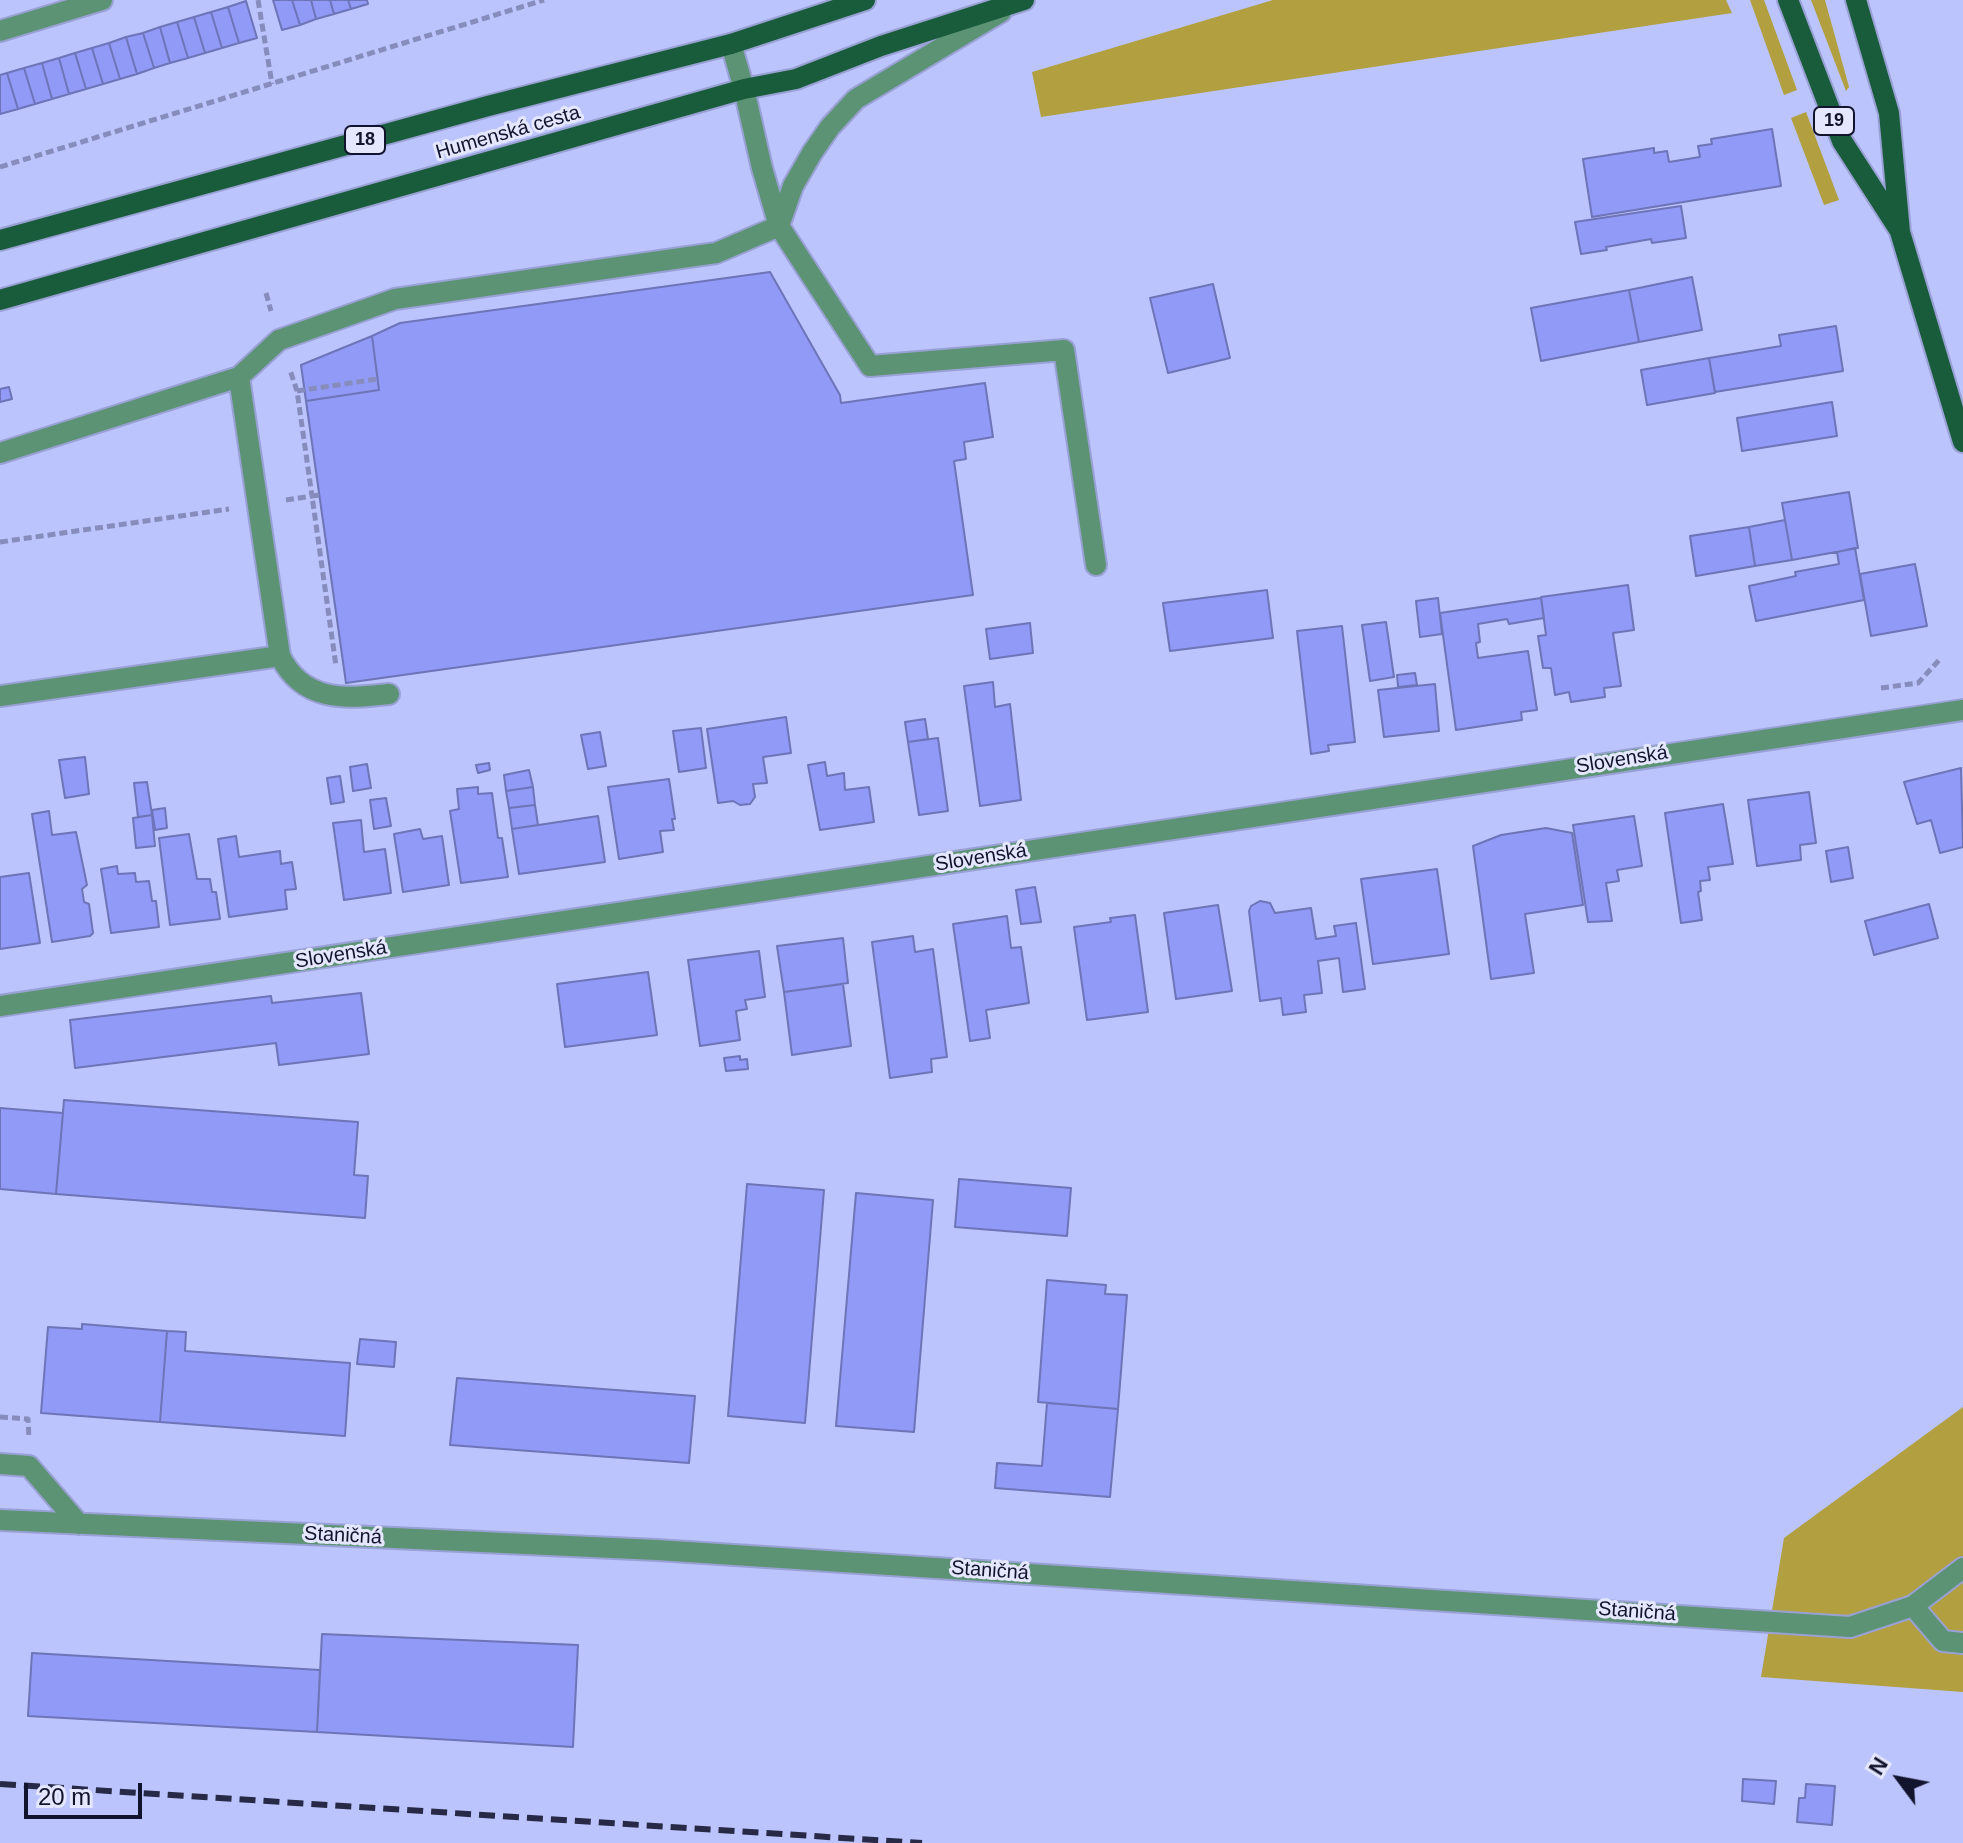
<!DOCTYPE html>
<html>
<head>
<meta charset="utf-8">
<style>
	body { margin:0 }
	#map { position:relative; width:1963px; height:1843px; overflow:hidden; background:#bbc4fd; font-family:Arial,sans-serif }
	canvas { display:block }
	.north { position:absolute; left:1859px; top:1739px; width:80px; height:80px; -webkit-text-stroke:6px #e4e7fe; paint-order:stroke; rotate:302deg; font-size:22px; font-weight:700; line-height:32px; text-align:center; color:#12142e }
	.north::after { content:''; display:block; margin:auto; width:28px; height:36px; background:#12142e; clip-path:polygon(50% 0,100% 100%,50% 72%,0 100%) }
	.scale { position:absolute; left:24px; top:1783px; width:118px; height:36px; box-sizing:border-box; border:4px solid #12142e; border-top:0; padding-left:10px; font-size:24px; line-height:28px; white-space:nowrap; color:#12142e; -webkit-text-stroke:6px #e4e7fe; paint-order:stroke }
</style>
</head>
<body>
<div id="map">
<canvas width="1963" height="1843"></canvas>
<div class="north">N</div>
<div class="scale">20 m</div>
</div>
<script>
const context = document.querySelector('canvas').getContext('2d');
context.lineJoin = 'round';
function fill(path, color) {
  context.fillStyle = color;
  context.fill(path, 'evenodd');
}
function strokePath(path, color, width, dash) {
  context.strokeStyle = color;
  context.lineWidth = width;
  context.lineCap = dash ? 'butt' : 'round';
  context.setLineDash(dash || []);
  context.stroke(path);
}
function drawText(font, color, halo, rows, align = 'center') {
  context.font = font + ' Arial,sans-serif';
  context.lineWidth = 6;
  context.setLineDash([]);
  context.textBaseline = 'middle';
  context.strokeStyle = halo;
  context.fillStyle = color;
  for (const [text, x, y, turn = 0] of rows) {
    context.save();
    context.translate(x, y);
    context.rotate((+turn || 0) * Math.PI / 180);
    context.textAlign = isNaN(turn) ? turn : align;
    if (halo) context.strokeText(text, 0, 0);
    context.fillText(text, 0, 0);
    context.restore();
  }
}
fill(new Path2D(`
	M 1273,0 L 1726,0 L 1732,13 L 1041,117 L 1032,72 Z
	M 1750,0 L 1764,0 L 1797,90 L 1784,95 Z
	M 1811,0 L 1825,0 L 1849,87 L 1846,91 Z
	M 1806,112 L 1839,200 L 1824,205 L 1791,118 Z
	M 1963,1407 L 1963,1692 L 1761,1677 L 1784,1538 Z`), '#b2a040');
const building = new Path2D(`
	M 273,0 L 292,0 L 300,25 L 282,30 Z
	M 292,0 L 311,0 L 316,19 L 300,25 Z
	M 311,0 L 330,0 L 334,14 L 316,19 Z
	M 330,0 L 348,0 L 351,9 L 334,14 Z
	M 348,0 L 367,0 L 368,4 L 351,9 Z
	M 246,1 L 257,38 L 239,43 L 228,7 Z
	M 228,7 L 239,43 L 222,48 L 211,12 Z
	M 211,12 L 222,48 L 205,53 L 194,17 Z
	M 194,17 L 205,53 L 188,58 L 177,22 Z
	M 177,22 L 188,58 L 170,63 L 160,27 Z
	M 160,27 L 170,63 L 154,68 L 143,33 Z
	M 143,33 L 154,68 L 137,74 L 126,37 Z
	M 126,37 L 137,74 L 120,79 L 109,43 Z
	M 109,43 L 120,79 L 103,84 L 92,48 Z
	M 92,48 L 103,84 L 86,89 L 75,53 Z
	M 75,53 L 86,89 L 69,94 L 59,58 Z
	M 59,58 L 69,94 L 52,99 L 42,63 Z
	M 42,63 L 52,99 L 35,104 L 24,68 Z
	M 24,68 L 35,104 L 18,109 L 7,73 Z
	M 7,73 L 18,109 L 0,114 L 0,75 Z
	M 1772,129 L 1781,186 L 1592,217 L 1583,159 L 1654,148 L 1654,153 L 1667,151 L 1669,162 L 1700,157 L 1698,146 L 1712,144 L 1711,139 Z
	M 1681,206 L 1686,238 L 1652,243 L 1651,239 L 1606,247 L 1607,250 L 1581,254 L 1575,222 Z
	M 770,272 L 840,395 L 841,403 L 985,383 L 993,437 L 964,442 L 966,459 L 954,461 L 973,595 L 346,683 L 306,401 L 379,390 L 372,336 L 400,323 Z
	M 1692,277 L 1702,330 L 1639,342 L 1629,290 Z
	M 1213,284 L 1230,358 L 1168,373 L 1150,298 Z
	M 1629,290 L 1639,342 L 1541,361 L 1531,308 Z
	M 1836,326 L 1843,371 L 1715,392 L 1709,358 L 1781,346 L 1779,335 Z
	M 372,336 L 379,390 L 306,401 L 301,365 Z
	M 1709,358 L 1715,393 L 1647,405 L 1641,370 Z
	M 9,387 L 12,399 L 0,402 L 0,389 Z
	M 1832,402 L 1837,436 L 1742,451 L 1737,418 Z
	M 1849,492 L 1858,548 L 1792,560 L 1782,503 Z
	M 1785,520 L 1792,560 L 1755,566 L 1749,527 Z
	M 1749,527 L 1755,566 L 1696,576 L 1690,536 Z
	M 1855,548 L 1864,600 L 1756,621 L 1749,586 L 1796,576 L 1795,572 L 1839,564 L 1837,552 Z
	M 1915,564 L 1927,626 L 1871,636 L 1860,574 Z
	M 1628,585 L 1634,630 L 1613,633 L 1621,686 L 1604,688 L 1605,697 L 1571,702 L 1569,692 L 1555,695 L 1551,668 L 1543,668 L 1538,636 L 1546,635 L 1541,597 Z
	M 1267,590 L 1273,638 L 1170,651 L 1163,603 Z
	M 1438,598 L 1442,634 L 1420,637 L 1416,601 Z
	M 1541,598 L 1544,618 L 1509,624 L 1507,619 L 1478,624 L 1480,642 L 1476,643 L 1478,658 L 1528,651 L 1537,710 L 1521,712 L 1522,720 L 1456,730 L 1440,613 Z
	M 1386,622 L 1394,677 L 1370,681 L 1362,625 Z
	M 1030,623 L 1033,653 L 990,659 L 986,629 Z
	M 1342,626 L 1355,742 L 1328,745 L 1329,751 L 1311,754 L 1297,631 Z
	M 1415,673 L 1417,685 L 1398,687 L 1397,675 Z
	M 993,682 L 995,707 L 1010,704 L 1021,800 L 980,806 L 964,686 Z
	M 1435,684 L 1439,731 L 1384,737 L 1378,690 Z
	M 786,717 L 791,753 L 763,757 L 767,783 L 753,784 L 755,797 L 750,804 L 740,805 L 733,801 L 718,803 L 707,729 Z
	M 925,719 L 928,739 L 908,742 L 905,722 Z
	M 701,728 L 706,768 L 679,772 L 673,731 Z
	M 600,732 L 606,766 L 588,769 L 581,735 Z
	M 938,738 L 948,811 L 919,815 L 908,742 Z
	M 85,757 L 89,794 L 65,798 L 59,760 Z
	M 825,762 L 827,776 L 844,773 L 845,790 L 869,787 L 874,822 L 820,830 L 808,765 Z
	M 489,763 L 490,770 L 478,773 L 476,765 Z
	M 367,764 L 371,788 L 353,791 L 350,767 Z
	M 1961,768 L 1963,847 L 1940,853 L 1931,820 L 1917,824 L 1904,782 Z
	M 529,770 L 533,787 L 506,791 L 504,775 Z
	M 340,776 L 344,802 L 331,804 L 327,778 Z
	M 669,779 L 675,819 L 672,819 L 674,830 L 660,831 L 663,852 L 619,859 L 608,787 Z
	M 147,782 L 152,815 L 138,817 L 134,783 Z
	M 478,787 L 478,794 L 492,793 L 498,838 L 502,838 L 508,877 L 461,883 L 450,811 L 459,809 L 457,789 Z
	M 533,787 L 535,805 L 509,808 L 506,791 Z
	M 1809,792 L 1816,843 L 1800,845 L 1801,860 L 1757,866 L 1748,800 Z
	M 386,798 L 391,826 L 374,829 L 370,800 Z
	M 1723,804 L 1733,864 L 1708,867 L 1710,880 L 1700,881 L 1701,891 L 1698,892 L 1702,920 L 1681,923 L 1665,813 Z
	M 535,805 L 538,825 L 512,829 L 509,808 Z
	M 165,808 L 167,828 L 155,830 L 152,810 Z
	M 49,811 L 52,835 L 76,832 L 87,885 L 82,889 L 84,902 L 89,904 L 93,933 L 90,936 L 52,942 L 32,814 Z
	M 152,815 L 155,846 L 136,848 L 133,818 Z
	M 598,816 L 605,862 L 519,874 L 512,829 Z
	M 1634,816 L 1642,866 L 1617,870 L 1619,881 L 1606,883 L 1612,921 L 1588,922 L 1573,825 Z
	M 361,820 L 364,852 L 385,849 L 391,893 L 344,900 L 333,823 Z
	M 1546,828 L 1572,833 L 1583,905 L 1525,914 L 1534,973 L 1491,979 L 1473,846 L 1501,835 Z
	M 420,829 L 423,839 L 442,836 L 449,885 L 403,892 L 394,834 Z
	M 189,834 L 197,879 L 210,879 L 212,892 L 216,892 L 220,919 L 170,925 L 159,838 Z
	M 236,836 L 239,857 L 280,851 L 281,864 L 292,862 L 296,889 L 285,890 L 287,909 L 229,917 L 218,839 Z
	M 1848,847 L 1853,878 L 1831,882 L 1826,851 Z
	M 117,866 L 118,874 L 135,873 L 136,882 L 149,881 L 152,901 L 156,901 L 159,927 L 111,933 L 101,869 Z
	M 1437,869 L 1449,954 L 1373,964 L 1361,879 Z
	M 29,873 L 40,943 L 0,949 L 0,877 Z
	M 1035,887 L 1041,922 L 1021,924 L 1016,890 Z
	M 1260,901 L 1270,903 L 1275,913 L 1311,908 L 1316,939 L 1336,936 L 1334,926 L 1356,923 L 1365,989 L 1343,992 L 1339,958 L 1318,961 L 1322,993 L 1304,995 L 1306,1012 L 1283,1015 L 1281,998 L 1260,1001 L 1249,911 L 1251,906 Z
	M 1929,904 L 1938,938 L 1874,955 L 1865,921 Z
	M 1218,905 L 1232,991 L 1176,999 L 1164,913 Z
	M 1135,915 L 1148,1012 L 1087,1020 L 1074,927 L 1111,922 L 1110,918 Z
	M 1007,916 L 1011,948 L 1021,947 L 1029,1003 L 986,1010 L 990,1038 L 970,1041 L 953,924 Z
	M 913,936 L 915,952 L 933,949 L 947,1057 L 931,1059 L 932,1072 L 890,1078 L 872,942 Z
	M 843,938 L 848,983 L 784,992 L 777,946 Z
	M 759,951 L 765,997 L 745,1000 L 747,1009 L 736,1011 L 740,1040 L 700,1046 L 688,960 Z
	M 648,972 L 657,1035 L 565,1047 L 557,984 Z
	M 843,984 L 851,1046 L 792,1055 L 784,992 Z
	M 361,993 L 369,1054 L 279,1065 L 276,1043 L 75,1068 L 70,1020 L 271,996 L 272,1003 Z
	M 740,1056 L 740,1060 L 747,1059 L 748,1069 L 726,1071 L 724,1058 Z
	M 64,1100 L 358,1122 L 354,1175 L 368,1176 L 365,1218 L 56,1194 Z
	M 0,1108 L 63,1113 L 56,1194 L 0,1189 Z
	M 959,1179 L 1071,1188 L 1067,1236 L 955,1227 Z
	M 747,1184 L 824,1190 L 805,1423 L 728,1416 Z
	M 856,1193 L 933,1200 L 914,1432 L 836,1426 Z
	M 1047,1280 L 1106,1285 L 1105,1294 L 1127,1295 L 1118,1409 L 1038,1402 Z
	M 82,1324 L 167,1331 L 160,1422 L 41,1413 L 48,1327 L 82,1329 Z
	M 167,1331 L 186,1332 L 185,1351 L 350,1363 L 345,1436 L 160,1422 Z
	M 360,1339 L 396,1342 L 394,1367 L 357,1364 Z
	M 457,1378 L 695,1396 L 689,1463 L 450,1445 Z
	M 1047,1403 L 1118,1409 L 1110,1497 L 995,1488 L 997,1463 L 1042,1466 Z
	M 322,1634 L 578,1645 L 573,1747 L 317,1732 Z
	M 32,1653 L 320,1670 L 317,1732 L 28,1716 Z
	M 1743,1779 L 1776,1781 L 1774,1804 L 1742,1801 Z
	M 1806,1784 L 1835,1786 L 1832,1825 L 1797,1822 L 1799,1798 L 1805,1798 Z`);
fill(building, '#919af7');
strokePath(building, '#6d74b7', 2);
const minor = new Path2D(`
	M 0,31 L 102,0
	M 731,44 L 744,89 L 762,168 L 779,226 L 870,366 L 1064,350 L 1096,565
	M 0,453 L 239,377 L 279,340 L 395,299 L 716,253 L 779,226 L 793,186 L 812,153 L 830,127 L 856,99 L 1001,12
	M 280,656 C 303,702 344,699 389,694
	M 0,696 L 280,656 L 239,377
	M 0,1006 L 1963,710
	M 0,1464 L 29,1466 L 79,1524
	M 0,1520 L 657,1550 L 1850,1627 L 1913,1606 L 1963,1568
	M 1913,1606 L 1943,1641 L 1963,1643`);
const major = new Path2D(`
	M 1788,0 L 1842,141 L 1898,228
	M 1856,0 L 1889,113 L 1900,232 L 1963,442
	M 0,240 L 488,106 L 731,44 L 865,0
	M 0,300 L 744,89 L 796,79 L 881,46 L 1024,0`);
strokePath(minor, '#99a1d4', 24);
strokePath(major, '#99a1d4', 24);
strokePath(new Path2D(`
	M 258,0 L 272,84
	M 0,167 L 544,0
	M 266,293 L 271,311
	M 297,391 L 377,379
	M 319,495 L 312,496 L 336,666
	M 286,500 L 312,496 L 297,391 L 290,370
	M 0,542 L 229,509
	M 1881,688 L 1918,683 L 1941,658
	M 0,1417 L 28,1419 L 29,1438`), '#868dbd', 5, [8, 4]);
strokePath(minor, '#5c9374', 20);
strokePath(major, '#195c3c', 20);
strokePath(new Path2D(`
	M 0,1784 L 922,1843`), '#272947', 6, [16, 8]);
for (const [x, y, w] of [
	[1834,121,40],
	[365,140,40]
]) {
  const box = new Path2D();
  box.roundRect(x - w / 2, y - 14, w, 28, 6);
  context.fillStyle = '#e4e7fe';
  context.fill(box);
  strokePath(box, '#12142e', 2);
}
drawText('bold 18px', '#12142e', null, [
	["19",1834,121],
	["18",365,140]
]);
drawText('20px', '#12142e', '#e4e7fe', [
	["Humenská cesta",508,133,-16],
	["Slovenská",1622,760,-9],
	["Slovenská",981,858,-9],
	["Slovenská",341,955,-9],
	["Staničná",343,1536,3],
	["Staničná",990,1571,4],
	["Staničná",1637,1612,4]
]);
</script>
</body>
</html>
